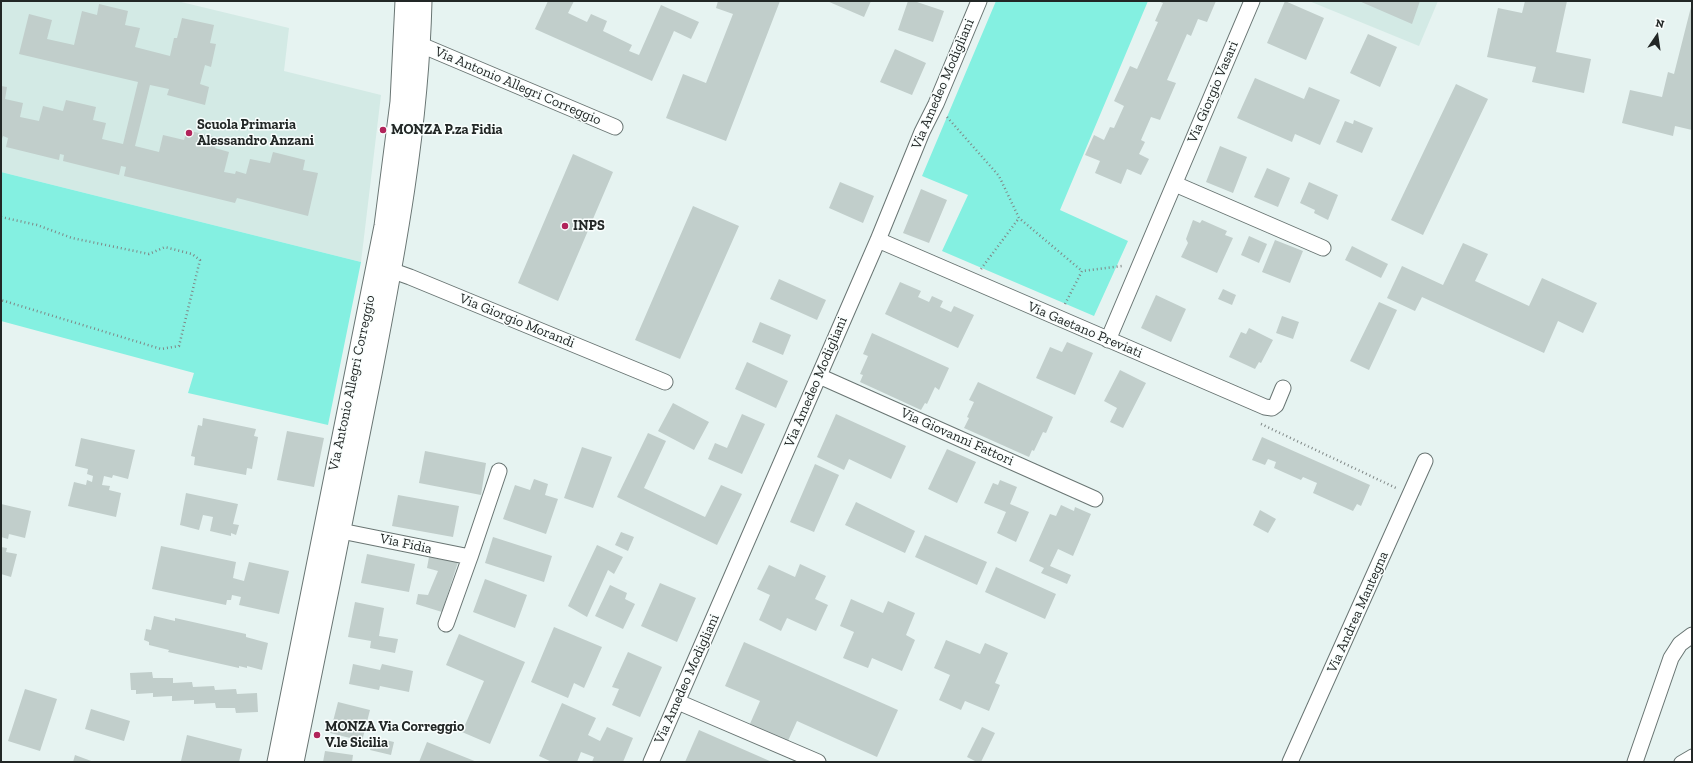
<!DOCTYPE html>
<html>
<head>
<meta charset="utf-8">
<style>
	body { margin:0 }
	#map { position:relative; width:1693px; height:763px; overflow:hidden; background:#e6f3f1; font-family:"Zilla Slab",serif }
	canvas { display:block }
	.frame { position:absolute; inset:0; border:2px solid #222726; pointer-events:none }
	.north { position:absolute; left:1637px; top:16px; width:40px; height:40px; -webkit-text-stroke:3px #f9fefd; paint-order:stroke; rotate:13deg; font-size:11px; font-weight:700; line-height:16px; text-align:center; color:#222726 }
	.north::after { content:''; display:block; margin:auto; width:14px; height:18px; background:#222726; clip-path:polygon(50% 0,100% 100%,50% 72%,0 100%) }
</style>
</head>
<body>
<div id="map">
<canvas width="1693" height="763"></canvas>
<div class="frame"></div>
<div class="north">N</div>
</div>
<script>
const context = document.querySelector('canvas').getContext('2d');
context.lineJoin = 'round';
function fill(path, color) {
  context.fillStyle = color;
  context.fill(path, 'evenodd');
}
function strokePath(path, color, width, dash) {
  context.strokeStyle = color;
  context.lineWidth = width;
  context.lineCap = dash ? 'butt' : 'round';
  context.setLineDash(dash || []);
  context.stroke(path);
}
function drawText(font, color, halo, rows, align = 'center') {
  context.font = font + ' "Zilla Slab",serif';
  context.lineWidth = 3;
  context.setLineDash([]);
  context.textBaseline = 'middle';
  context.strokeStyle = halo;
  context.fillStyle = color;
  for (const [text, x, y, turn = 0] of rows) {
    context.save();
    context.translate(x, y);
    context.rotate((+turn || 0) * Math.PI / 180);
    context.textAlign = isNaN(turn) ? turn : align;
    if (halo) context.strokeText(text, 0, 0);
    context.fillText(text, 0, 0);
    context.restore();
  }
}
fill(new Path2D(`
	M 1,1 L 177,1 L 289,28 L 284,71 L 381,95 L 361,262 L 1,172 Z
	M 1309,1 L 1438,1 L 1419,46 Z`), '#d3eae5');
fill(new Path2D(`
	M 996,1 L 1148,1 L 1060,210 L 1128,241 L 1094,316 L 942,251 L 968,195 L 922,176 Z
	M 1,172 L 361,262 L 328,425 L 188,393 L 194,373 L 1,321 Z`), '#84f0e1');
fill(new Path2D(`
	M 548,1 L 574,1 L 568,13 L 587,22 L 591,14 L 607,21 L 603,31 L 632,45 L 629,51 L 639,55 L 661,5 L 699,22 L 691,39 L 674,31 L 652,81 L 535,29 Z
	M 718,1 L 780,1 L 726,141 L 666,118 L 683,74 L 706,83 L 733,14 L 716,8 Z
	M 827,1 L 871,1 L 864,17 Z
	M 908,1 L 914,1 L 944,11 L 933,42 L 898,30 Z
	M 1158,1 L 1216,1 L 1207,22 L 1198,19 L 1191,36 L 1187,34 L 1167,80 L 1176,83 L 1160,120 L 1151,117 L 1141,140 L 1145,142 L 1139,154 L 1149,159 L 1141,175 L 1127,169 L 1121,184 L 1095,173 L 1100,161 L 1085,155 L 1094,135 L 1104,140 L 1110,127 L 1114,128 L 1124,106 L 1114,101 L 1130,66 L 1137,69 L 1158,22 L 1155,21 L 1163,3 Z
	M 1285,1 L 1324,18 L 1306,60 L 1267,43 Z
	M 1359,1 L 1420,1 L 1412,24 Z
	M 1525,1 L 1567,1 L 1556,52 L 1591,59 L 1584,93 L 1532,82 L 1536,67 L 1487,57 L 1498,8 L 1522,13 Z
	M 1692,3 L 1692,130 L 1675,126 L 1673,136 L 1622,123 L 1630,90 L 1662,97 L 1668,72 L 1674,74 Z
	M 99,4 L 128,11 L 125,25 L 140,28 L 135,47 L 170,56 L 174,38 L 177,38 L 182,18 L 214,25 L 210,43 L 216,44 L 211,67 L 205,65 L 200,84 L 209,87 L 205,105 L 167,95 L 169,89 L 150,85 L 135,146 L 159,152 L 163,135 L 184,140 L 187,130 L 218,138 L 215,148 L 229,152 L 224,172 L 235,174 L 236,171 L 246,174 L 250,159 L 270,163 L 273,152 L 305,160 L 303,170 L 318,173 L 308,216 L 237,198 L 235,203 L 124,176 L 126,167 L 121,166 L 119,175 L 63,161 L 64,155 L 60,154 L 59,160 L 6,147 L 8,138 L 3,136 L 1,141 L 1,86 L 7,87 L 5,99 L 23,103 L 20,117 L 39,121 L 43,106 L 63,111 L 66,100 L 96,107 L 93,120 L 106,123 L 102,139 L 123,144 L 138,82 L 19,54 L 29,14 L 52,20 L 47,39 L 74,45 L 82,11 L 97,15 Z
	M 1368,34 L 1397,47 L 1380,87 L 1350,73 Z
	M 895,49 L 926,63 L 912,95 L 880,82 Z
	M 1255,78 L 1304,99 L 1309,87 L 1340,100 L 1320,145 L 1295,134 L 1292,142 L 1237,118 Z
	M 1456,84 L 1488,99 L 1423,235 L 1391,220 Z
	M 1354,120 L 1373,128 L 1362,153 L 1336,142 L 1345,121 L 1353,124 Z
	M 1220,146 L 1247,157 L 1233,193 L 1206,182 Z
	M 573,154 L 613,172 L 558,301 L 518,283 Z
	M 1267,168 L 1290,178 L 1278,207 L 1254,197 Z
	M 840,182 L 874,196 L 863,223 L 829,208 Z
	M 1309,182 L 1338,195 L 1328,220 L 1314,213 L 1315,210 L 1300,203 Z
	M 921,189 L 947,200 L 929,243 L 903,233 Z
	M 693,206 L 739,226 L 680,359 L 635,340 Z
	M 1193,220 L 1200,223 L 1202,220 L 1227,231 L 1225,235 L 1233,238 L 1217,273 L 1181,257 L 1188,243 L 1186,239 Z
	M 1249,236 L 1267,244 L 1259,263 L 1241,255 Z
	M 1275,240 L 1303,251 L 1290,283 L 1262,272 Z
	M 1463,243 L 1488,254 L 1475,281 L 1529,306 L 1542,278 L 1597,303 L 1583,333 L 1558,321 L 1544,353 L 1422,297 L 1415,311 L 1387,298 L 1402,266 L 1443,285 Z
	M 1352,246 L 1388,264 L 1381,278 L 1345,260 Z
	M 779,279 L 826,300 L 817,320 L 770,299 Z
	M 900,282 L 921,291 L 918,297 L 929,302 L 932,296 L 943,301 L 940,307 L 951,312 L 954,306 L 974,315 L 958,348 L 885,314 Z
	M 1223,289 L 1236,295 L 1232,305 L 1218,299 Z
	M 1156,295 L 1186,309 L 1171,342 L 1141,328 Z
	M 1379,302 L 1397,310 L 1369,370 L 1350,361 Z
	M 1282,316 L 1299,322 L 1293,339 L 1276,333 Z
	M 760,322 L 791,335 L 783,355 L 752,342 Z
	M 1249,328 L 1273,340 L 1261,363 L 1259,362 L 1255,369 L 1229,357 L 1241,332 L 1246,334 Z
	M 872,333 L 949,368 L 939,390 L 935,387 L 927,404 L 925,403 L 921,410 L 860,382 L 863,375 L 860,374 L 868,356 L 863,354 Z
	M 1067,342 L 1093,353 L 1075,395 L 1036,378 L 1050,347 L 1062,352 Z
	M 747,362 L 788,381 L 776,408 L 735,389 Z
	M 1120,370 L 1146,383 L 1123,428 L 1110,422 L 1117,408 L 1104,401 Z
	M 978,382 L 1053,417 L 1046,433 L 1043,432 L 1034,451 L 1032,450 L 1029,457 L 964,428 L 969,418 L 967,417 L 974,402 L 969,400 Z
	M 673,403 L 709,422 L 694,450 L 658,431 Z
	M 742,414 L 765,424 L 742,474 L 708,459 L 715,443 L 727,448 Z
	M 836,414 L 906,446 L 891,479 L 849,459 L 844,470 L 817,457 Z
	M 203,418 L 256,429 L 254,436 L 258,437 L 252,469 L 247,468 L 246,475 L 194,465 L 195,457 L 191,456 L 198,425 L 202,426 Z
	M 287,431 L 324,438 L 314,487 L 277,480 Z
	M 648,433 L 666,441 L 644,488 L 705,517 L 721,485 L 742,494 L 717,545 L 617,497 Z
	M 1262,437 L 1370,485 L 1361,506 L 1357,504 L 1353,511 L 1313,493 L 1317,483 L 1303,477 L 1301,480 L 1274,468 L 1276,462 L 1268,459 L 1265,465 L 1252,460 Z
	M 81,438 L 135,450 L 128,479 L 113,475 L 112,478 L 104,476 L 102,485 L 110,486 L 109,490 L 121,493 L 116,517 L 68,506 L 74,482 L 86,485 L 87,480 L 92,482 L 93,476 L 87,474 L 88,469 L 75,466 Z
	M 582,447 L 612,457 L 593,508 L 564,498 Z
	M 947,449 L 976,462 L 957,503 L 928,489 Z
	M 425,451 L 486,463 L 481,495 L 419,483 Z
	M 815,464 L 839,475 L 814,532 L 790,522 Z
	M 534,479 L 548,484 L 545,495 L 558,499 L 546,534 L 503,519 L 515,485 L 530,490 Z
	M 1000,480 L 1017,487 L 1010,504 L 1029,512 L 1016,542 L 997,533 L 1006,512 L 984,503 L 993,483 L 998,485 Z
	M 186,493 L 238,504 L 233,524 L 239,525 L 236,535 L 231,533 L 231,536 L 210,531 L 213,517 L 203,515 L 199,530 L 180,525 Z
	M 398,495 L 459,506 L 453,537 L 392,526 Z
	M 856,502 L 915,531 L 905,553 L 845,525 Z
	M 1,504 L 31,511 L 25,538 L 9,534 L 8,539 L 1,537 Z
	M 1061,505 L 1074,511 L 1075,507 L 1091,514 L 1073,556 L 1058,549 L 1050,566 L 1071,575 L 1067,584 L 1041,573 L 1044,568 L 1029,561 L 1050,514 L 1056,516 Z
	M 1260,510 L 1276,519 L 1268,533 L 1253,525 Z
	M 621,532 L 634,537 L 628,551 L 615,545 Z
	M 925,535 L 987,562 L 977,585 L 915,557 Z
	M 493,537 L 552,556 L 544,582 L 485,563 Z
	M 597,545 L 623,557 L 614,574 L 608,570 L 587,617 L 568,606 Z
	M 161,546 L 236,562 L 233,578 L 244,581 L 249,562 L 289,571 L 279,614 L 239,605 L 241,597 L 232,595 L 231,600 L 227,600 L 226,605 L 152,589 Z
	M 1,547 L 7,548 L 6,552 L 17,554 L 11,577 L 1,574 Z
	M 367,554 L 415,564 L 409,592 L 361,583 Z
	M 429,557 L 458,562 L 442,612 L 416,604 L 418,594 L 428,595 L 438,571 L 427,568 Z
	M 800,564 L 826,576 L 815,599 L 828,605 L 816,631 L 787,618 L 781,631 L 759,620 L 770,595 L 757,589 L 769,565 L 795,577 Z
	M 996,567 L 1056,594 L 1045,619 L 985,592 Z
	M 485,579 L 527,595 L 515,628 L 473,612 Z
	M 660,583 L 696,598 L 677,642 L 641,626 Z
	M 610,585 L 627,593 L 625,599 L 635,604 L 623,629 L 595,616 Z
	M 851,599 L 883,613 L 888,601 L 915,613 L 906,635 L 915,640 L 902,671 L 872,658 L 868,668 L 843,658 L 854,632 L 840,626 Z
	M 355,602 L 384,608 L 379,636 L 398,639 L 395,653 L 370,648 L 371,641 L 348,637 Z
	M 154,616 L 175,621 L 175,618 L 246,634 L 246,637 L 268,643 L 262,670 L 247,666 L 247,668 L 239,666 L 239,668 L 168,652 L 169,650 L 149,645 L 149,642 L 144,640 L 146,629 L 151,630 Z
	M 554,627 L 602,647 L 584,688 L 574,683 L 568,698 L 531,682 Z
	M 459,634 L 525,662 L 490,744 L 462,732 L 484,681 L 446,665 Z
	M 946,640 L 980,654 L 985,643 L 1008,653 L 995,683 L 1000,685 L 989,711 L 965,701 L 961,710 L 939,700 L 950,675 L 934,668 Z
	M 744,642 L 898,710 L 877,757 L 797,721 L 787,743 L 749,726 L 760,701 L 725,686 Z
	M 628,652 L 662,667 L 640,717 L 612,705 L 619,689 L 612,687 Z
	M 353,664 L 380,670 L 382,664 L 413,671 L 409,692 L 380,686 L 379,690 L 349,684 Z
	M 152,672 L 153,678 L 173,678 L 173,683 L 192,682 L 193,687 L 214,686 L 215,690 L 236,689 L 237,694 L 257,693 L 258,712 L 236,713 L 235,708 L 216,708 L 215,703 L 194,704 L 194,700 L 172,701 L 172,696 L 153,697 L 153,693 L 136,694 L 136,690 L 131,690 L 130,673 Z
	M 25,689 L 57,699 L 40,751 L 8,741 Z
	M 338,702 L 370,710 L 362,741 L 330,733 Z
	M 562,703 L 596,718 L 588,735 L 600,741 L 607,727 L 633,738 L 623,762 L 592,762 L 594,757 L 581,752 L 577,762 L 552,762 L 539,756 Z
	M 91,709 L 130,721 L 124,741 L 85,729 Z
	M 982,727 L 995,733 L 981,762 L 977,762 L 967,757 Z
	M 699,730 L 772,762 L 685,762 Z
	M 187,735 L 242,749 L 239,762 L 181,761 Z
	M 373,737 L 394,742 L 391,755 L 370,750 Z
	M 427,742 L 477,762 L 419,762 Z
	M 325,751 L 353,755 L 352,762 L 323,762 Z
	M 75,755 L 94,762 L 73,762 Z`), '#c1cecb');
const pedestrian = new Path2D(`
	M 1680,762 L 1692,755`);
const minor = new Path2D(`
	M 421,45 L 615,127
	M 1175,184 L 1323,248
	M 878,240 L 1265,407 L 1272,408 L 1276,405 L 1283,388
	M 382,267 L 410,277 L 665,382
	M 1108,340 L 1252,1
	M 819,376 L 1095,499
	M 341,531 L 470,557 L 499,471
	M 446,624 L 470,557
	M 678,702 L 818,762
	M 651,762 L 878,240 L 922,132 L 936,104 L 979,1
	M 1290,762 L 1425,461
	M 1635,762 L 1671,658 L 1680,644 L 1692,635`);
const tertiary = new Path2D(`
	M 277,762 L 384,226 L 400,102 L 405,1
	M 294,762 C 320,633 347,503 372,374 C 396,250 419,127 422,1`);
strokePath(pedestrian, '#697573', 13);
strokePath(minor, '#697573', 17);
strokePath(tertiary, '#697573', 21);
strokePath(new Path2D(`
	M 947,117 L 999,176 L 1019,218 L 1082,271
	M 1,217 L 37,225 L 72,238 L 149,254 L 165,247 L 192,254 L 200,260 L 179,346 L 161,349 L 1,300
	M 981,269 L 1019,218
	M 1065,304 L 1082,271 L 1122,266
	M 1261,424 L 1396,488`), '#7f8786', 2.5, [1, 3]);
strokePath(pedestrian, '#fff', 11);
strokePath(minor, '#fff', 15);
strokePath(tertiary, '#fff', 19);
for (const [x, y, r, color] of [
	[383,130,4,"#b1235a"],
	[189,133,4,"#b1235a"],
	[565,226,4,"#b1235a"],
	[317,735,4,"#b1235a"]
]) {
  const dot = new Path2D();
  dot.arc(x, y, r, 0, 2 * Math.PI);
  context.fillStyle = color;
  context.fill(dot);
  strokePath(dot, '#f9fefd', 1.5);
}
drawText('14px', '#222726', '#f9fefd', [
	["Via Amedeo Modigliani",943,84,-67],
	["Via Antonio Allegri Correggio",518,86,23],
	["Via Giorgio Vasari",1213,92,-67],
	["Via Giorgio Morandi",517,321,22],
	["Via Gaetano Previati",1085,330,23],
	["Via Amedeo Modigliani",816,382,-67],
	["Via Antonio Allegri Correggio",352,383,-78],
	["Via Giovanni Fattori",957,437,24],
	["Via Fidia",406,544,12],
	["Via Andrea Mantegna",1358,612,-66],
	["Via Amedeo Modigliani",687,679,-66]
]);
drawText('bold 14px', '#222726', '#f9fefd', [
	["Scuola Primaria",197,125],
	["Alessandro Anzani",197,141],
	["MONZA P.za Fidia",391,130],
	["INPS",573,226],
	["MONZA Via Correggio",325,727],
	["V.le Sicilia",325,743]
], 'left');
</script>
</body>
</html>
